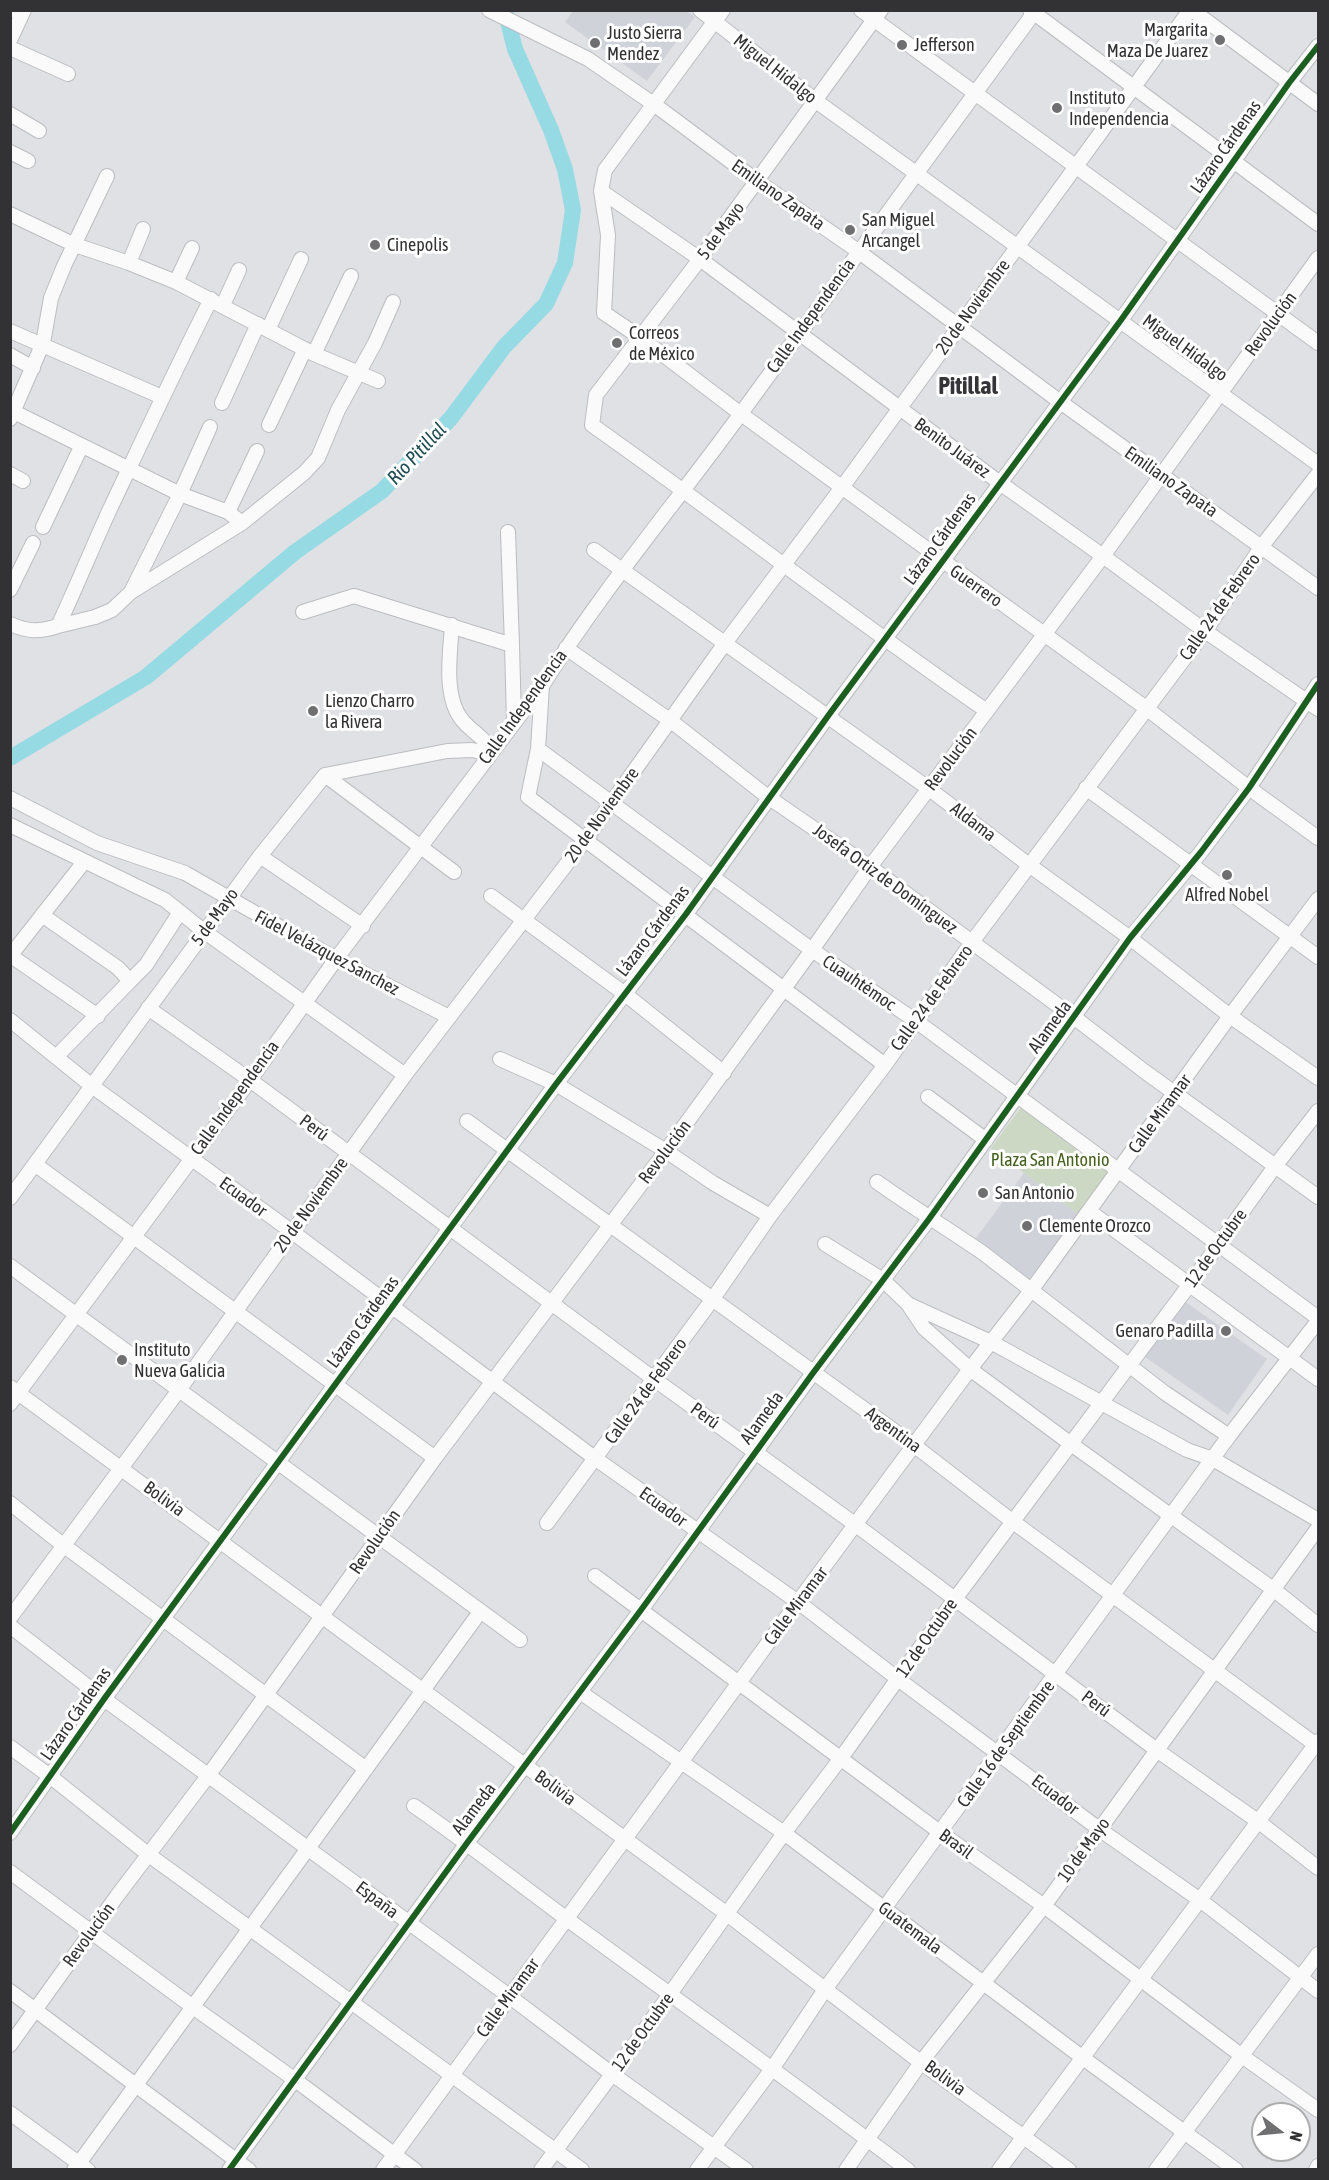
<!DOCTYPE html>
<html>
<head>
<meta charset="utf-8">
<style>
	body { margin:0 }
	#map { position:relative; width:1329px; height:2180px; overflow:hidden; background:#dfe1e4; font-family:"Asap Condensed",sans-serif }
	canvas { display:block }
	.frame { position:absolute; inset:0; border:12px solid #323234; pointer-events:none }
	.north { position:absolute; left:1251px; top:2102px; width:60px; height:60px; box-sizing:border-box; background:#fff; border:2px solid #adadae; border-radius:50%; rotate:106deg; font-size:16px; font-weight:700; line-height:24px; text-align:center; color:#323234 }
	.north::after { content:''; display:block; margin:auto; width:21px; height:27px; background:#6f6f72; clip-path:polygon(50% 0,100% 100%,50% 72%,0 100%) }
</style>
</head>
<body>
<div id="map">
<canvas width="1329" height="2180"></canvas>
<div class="frame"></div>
<div class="north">N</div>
</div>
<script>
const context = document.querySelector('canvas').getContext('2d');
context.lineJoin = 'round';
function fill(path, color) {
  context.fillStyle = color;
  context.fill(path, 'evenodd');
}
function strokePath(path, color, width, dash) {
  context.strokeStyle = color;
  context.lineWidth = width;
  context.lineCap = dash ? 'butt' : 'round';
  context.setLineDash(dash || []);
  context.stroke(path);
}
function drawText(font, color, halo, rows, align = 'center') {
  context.font = font + ' "Asap Condensed",sans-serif';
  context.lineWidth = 6;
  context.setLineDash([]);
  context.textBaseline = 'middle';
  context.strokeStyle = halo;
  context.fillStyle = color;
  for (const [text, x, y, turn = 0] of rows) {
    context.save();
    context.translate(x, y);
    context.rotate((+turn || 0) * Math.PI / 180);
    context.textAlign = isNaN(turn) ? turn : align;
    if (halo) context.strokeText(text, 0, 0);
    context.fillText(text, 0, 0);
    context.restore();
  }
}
fill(new Path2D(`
	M 573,11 L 686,11 L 695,17 L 647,81 L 565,22 Z
	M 1024,1173 L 1078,1214 L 1029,1279 L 976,1238 Z
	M 1184,1301 L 1267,1359 L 1228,1415 L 1145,1357 Z`), '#cfd2d8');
fill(new Path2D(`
	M 1022,1106 L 1109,1173 L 1078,1214 L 991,1148 Z`), '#ccd8c3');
strokePath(new Path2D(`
	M 10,758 L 146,677 L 295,552 L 382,491 L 451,418 L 504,347 L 546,304 L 565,263 L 573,210 L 565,169 L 551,130 L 515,49 L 505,10`), '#96dae4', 16);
const minor = new Path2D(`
	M 489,10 L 588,59 L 655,105 L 757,181 L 858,251 L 1059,401 L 1318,588
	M 700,10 L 816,101 L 1318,464
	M 723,10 L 605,170 L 601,191 L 608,235 L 604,313 L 641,338 L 741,414 L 1146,708 L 1249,788 L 1318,838
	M 861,10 L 1318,343
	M 881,10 L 700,259 L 596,395 L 592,425 C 725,519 853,619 987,711
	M 1030,10 L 1318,224
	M 1192,10 L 1318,104
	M 10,11 L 11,10
	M 10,40 L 24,10
	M 10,48 L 68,74
	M 10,114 L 39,131
	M 10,152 L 28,161
	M 601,191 L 700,259 L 1000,483 L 1103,556 L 1205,631 L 1318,709
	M 10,214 L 75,245 L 129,263 L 176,282 L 314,354 L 378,381
	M 129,263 L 143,229
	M 176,282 L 192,248
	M 223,305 L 239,270
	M 268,330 L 301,259
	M 10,331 L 162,397
	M 314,354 L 351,276
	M 10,355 L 33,368
	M 222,403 L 258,324
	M 14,412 L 180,494 L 228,512 L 242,523
	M 10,419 L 43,343 L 51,298 L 64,266 L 107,176
	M 269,425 L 305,349
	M 10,474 L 23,481
	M 228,512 L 257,451
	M 43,527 L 81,447
	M 508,532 L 512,645
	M 594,550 L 928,788 L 1029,865 L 1130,938 L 1230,1016 L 1318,1078
	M 10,590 L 33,543
	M 131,592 L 242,523 L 304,473 L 318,458 L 338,410 L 375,343 L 393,302
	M 303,612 L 354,596 L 512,645 L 514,722
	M 10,624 C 29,632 39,632 58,626 C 76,588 92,548 110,509 C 143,439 176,368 211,299
	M 452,625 C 450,654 443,698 463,721 C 473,733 485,737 491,752
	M 58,626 L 95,617 L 112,610 L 131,592 L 180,494 L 210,427
	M 566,648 L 671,721 L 768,797 L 870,867 L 1075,1018 L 1144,1071 L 1318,1197
	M 542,686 L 538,749 L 812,950 L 916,1021 L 1318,1318
	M 538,749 L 528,797 L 885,1065
	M 325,775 L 454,872
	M 1086,788 L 1318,957
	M 10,798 L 97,843 L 185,873 L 336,959 L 449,1017
	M 10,825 L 165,900 L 205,932 L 405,1075
	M 260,856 L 363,926
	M 491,896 L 625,994 L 724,1073
	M 42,915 L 118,968 L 130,981 L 56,1057
	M 10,956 L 84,862
	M 11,956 L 98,1016
	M 130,981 L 146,965 L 180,912
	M 148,1008 L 250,1080 L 654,1379 L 856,1525 L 1158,1751 L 1259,1822 L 1318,1868
	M 10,1020 L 92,1086 L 291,1231 L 596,1459 L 798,1602 L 898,1679 L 1099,1829 L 1200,1900 L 1318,1991
	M 500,1059 L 556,1084 L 666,1151 L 713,1183 L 770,1216
	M 928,1097 L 986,1140
	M 467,1121 L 915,1446 L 1012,1521 L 1316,1745
	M 36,1165 L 435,1458
	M 877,1182 C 912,1207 948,1229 983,1253 L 1165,1393 L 1229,1436
	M 10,1198 L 260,856 L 325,775 L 447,751 L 472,750 L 490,754
	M 1089,1211 L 1318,1379
	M 825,1244 L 883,1280 L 908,1304 L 924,1328 L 970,1369 L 1071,1444 L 1273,1589 L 1318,1625
	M 10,1266 L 520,1640
	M 910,1305 L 991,1342 L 1187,1450 L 1213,1459 L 1318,1520
	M 10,1387 L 727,1914 L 911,2055 L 1069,2170
	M 10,1404 L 250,1080 L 336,959 L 542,686 C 602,590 676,503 742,412 C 840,278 938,144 1036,10
	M 10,1503 L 63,1545 L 366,1769
	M 547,1523 L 712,1300 L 770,1216 L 885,1065 L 972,942 L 1205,631 L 1262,546 L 1318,474
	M 595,1576 L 941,1833 L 1044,1906 L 1242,2056 L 1318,2110
	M 10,1618 L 179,1390 L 405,1075 L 585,840 L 725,643 L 843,486 L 1190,10
	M 10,1626 L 104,1699 L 509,1996 L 612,2074 L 746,2170
	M 580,1692 L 784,1833 L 1083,2058 L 1236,2170
	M 10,1747 L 51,1777 L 149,1855 L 582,2170
	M 414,1806 C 475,1848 533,1895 593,1938 C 698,2015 804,2091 908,2170
	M 10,1833 L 104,1699 L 556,1084 L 686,914 L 828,716 L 1121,320 L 1289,83 L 1318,46
	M 10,1872 L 193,2007 L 294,2079 L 415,2170
	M 10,1991 L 249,2170
	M 10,2045 L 117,1896 L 208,1776 L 435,1458 L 666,1151 L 812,950 L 870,867 L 1103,556 L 1318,258
	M 10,2113 L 88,2170
	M 74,2170 L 480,1612
	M 229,2170 L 467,1843 L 641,1610 L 813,1373 L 929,1219 L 1130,938 L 1201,852 L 1249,788 L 1318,684
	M 383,2170 L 798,1602 L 970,1369 L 1030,1292 L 1230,1016 L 1318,899
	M 541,2170 L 636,2042 L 784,1833 L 841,1758 L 955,1599 L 1190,1284 L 1276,1165 L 1318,1111
	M 697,2170 L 772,2069 L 826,1988 L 1229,1436 L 1318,1321
	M 846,2170 L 922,2061 L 1044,1906 L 1318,1528
	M 999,2170 L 1318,1741
	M 1156,2170 L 1318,1954
	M 1316,2170 L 1318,2166`);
strokePath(minor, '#bcbdc0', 16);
strokePath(minor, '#fafafb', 14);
strokePath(new Path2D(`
	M 10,1833 L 104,1699 L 556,1084 L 686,914 L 828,716 L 1121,320 L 1289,83 L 1318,46
	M 229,2170 L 467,1843 L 641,1610 L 813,1373 L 929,1219 L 1130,938 L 1201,852 L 1249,788 L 1318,684`), '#1b5e20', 6);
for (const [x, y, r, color] of [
	[1220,40,6,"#6f6f72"],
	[595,43,6,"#6f6f72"],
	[902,45,6,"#6f6f72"],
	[1057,108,6,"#6f6f72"],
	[850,230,6,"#6f6f72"],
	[375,245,6,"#6f6f72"],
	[617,343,6,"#6f6f72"],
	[313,711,6,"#6f6f72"],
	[1227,875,6,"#6f6f72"],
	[983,1193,6,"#6f6f72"],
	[1027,1226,6,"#6f6f72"],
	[1226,1331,6,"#6f6f72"],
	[122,1360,6,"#6f6f72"]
]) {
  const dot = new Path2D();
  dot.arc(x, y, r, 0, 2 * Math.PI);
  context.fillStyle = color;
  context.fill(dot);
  strokePath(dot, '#fff', 2);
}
drawText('18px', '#323234', '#fff', [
	["Margarita",1208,30,"right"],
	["Maza De Juarez",1208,51,"right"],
	["Justo Sierra",607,33],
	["Mendez",607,54],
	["Jefferson",914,45],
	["Instituto",1069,98],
	["Independencia",1069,119],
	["San Miguel",862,220],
	["Arcangel",862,241],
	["Cinepolis",387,245],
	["Correos",629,333],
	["de México",629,354],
	["Lienzo Charro",325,701],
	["la Rivera",325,722],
	["Alfred Nobel",1227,895,"center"],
	["San Antonio",995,1193],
	["Clemente Orozco",1039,1226],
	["Genaro Padilla",1214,1331,"right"],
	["Instituto",134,1350],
	["Nueva Galicia",134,1371]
], 'left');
drawText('18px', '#323234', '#fff', [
	["Miguel Hidalgo",775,69,38],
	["Lázaro Cárdenas",1226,147,-55],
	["Emiliano Zapata",778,195,35],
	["5 de Mayo",721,231,-54],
	["20 de Noviembre",973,307,-54],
	["Calle Independencia",811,316,-54],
	["Revolución",1271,324,-54],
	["Miguel Hidalgo",1185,348,36],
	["Benito Juárez",952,448,36],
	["Emiliano Zapata",1171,482,35],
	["Lázaro Cárdenas",940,539,-54],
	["Guerrero",976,586,35],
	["Calle 24 de Febrero",1220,607,-55],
	["Calle Independencia",523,707,-54],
	["Revolución",951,759,-53],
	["20 de Noviembre",602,815,-54],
	["Aldama",973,822,37],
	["Josefa Ortiz de Domínguez",885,879,36],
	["5 de Mayo",215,917,-54],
	["Lázaro Cárdenas",653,931,-53],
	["Fidel Velázquez Sanchez",327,953,28],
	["Cuauhtémoc",859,983,34],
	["Calle 24 de Febrero",932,998,-54],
	["Alameda",1050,1027,-54],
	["Calle Independencia",235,1098,-54],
	["Calle Miramar",1160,1114,-54],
	["Perú",314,1128,37],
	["Revolución",665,1152,-53],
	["Ecuador",243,1197,36],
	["20 de Noviembre",311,1205,-54],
	["12 de Octubre",1216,1248,-54],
	["Lázaro Cárdenas",363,1322,-54],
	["Calle 24 de Febrero",646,1391,-54],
	["Perú",705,1416,36],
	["Alameda",762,1418,-54],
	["Argentina",893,1430,36],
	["Bolivia",164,1499,36],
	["Ecuador",663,1507,36],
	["Revolución",375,1542,-55],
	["Calle Miramar",796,1606,-53],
	["12 de Octubre",927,1638,-55],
	["Perú",1096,1704,37],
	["Lázaro Cárdenas",76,1714,-55],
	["Calle 16 de Septiembre",1006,1744,-54],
	["Bolivia",555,1788,36],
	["Ecuador",1055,1795,37],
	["Alameda",474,1809,-53],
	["Brasil",956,1844,36],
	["10 de Mayo",1084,1850,-54],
	["España",377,1900,37],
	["Guatemala",910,1928,37],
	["Revolución",89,1935,-54],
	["Calle Miramar",508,1998,-54],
	["12 de Octubre",643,2032,-54],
	["Bolivia",945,2078,36]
]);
drawText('18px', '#46611f', '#fff', [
	["Plaza San Antonio",1050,1160]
]);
drawText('italic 20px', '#1f4b51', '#fff', [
	["Rio Pitillal",417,454,-47]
]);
drawText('bold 24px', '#353539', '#fff', [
	["Pitillal",968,386]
]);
</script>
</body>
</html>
